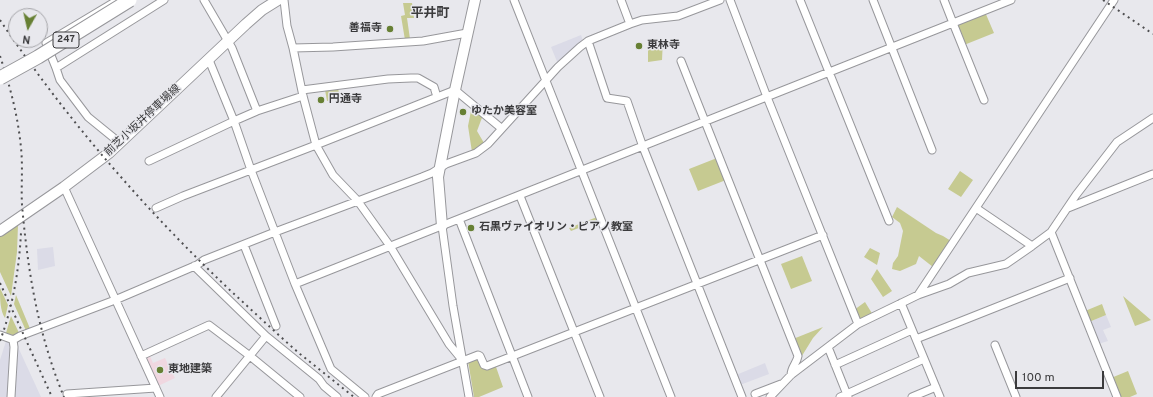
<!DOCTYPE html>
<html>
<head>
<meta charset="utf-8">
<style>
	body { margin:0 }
	#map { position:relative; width:1153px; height:397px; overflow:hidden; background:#e8e8ed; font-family:Overpass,sans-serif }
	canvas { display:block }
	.north { position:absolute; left:8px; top:8px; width:40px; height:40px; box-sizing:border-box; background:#e8e8ed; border:1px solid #a3a3a7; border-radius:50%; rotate:188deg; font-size:11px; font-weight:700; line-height:16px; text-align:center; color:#3b3b3d }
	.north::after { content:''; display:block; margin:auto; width:14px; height:18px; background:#678034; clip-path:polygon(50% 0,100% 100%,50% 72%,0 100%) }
	.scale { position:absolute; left:1015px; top:371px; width:89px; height:18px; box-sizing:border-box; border:2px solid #3b3b3d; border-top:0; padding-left:5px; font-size:12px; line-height:14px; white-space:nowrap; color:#3b3b3d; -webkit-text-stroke:3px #e8e8ed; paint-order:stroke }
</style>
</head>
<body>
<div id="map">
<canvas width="1153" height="397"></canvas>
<div class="north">N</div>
<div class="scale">100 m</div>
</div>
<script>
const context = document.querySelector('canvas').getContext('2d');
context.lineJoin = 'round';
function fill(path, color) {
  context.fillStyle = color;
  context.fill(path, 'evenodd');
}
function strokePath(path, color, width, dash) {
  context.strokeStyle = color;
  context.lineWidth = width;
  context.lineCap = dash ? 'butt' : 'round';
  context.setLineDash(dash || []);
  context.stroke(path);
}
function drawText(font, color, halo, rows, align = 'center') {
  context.font = font + ' Overpass,"Noto Sans JP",sans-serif';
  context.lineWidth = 3;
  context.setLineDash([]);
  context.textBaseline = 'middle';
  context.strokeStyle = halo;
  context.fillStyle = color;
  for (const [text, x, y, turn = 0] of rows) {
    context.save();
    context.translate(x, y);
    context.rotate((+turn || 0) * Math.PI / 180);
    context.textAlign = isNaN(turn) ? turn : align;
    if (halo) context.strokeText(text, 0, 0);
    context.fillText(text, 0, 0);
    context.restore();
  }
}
fill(new Path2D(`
	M 149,354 L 153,363 L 165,358 L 175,378 L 158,386 L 144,356 Z`), '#f0d7e0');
fill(new Path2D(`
	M 581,35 L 583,41 L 558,64 L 551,47 Z
	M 53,247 L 55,266 L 38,270 L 37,249 Z
	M 1106,315 L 1111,327 L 1103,330 L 1108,341 L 1098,344 L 1089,322 Z
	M 6,341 L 10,343 L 11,347 L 8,397 L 0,397 L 0,360 Z
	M 18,347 L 41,397 L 15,397 Z
	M 765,363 L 769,374 L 740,385 L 736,375 Z`), '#dbdbe7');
fill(new Path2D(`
	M 403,3 L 412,3 L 414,18 L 407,18 L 410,39 L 405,40 L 401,16 L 405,15 Z
	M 985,12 L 994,33 L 964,45 L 956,23 Z
	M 648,39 L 663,39 L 662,60 L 648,62 Z
	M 338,88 L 340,99 L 327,101 L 325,90 Z
	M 472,106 L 483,115 L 477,131 L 484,143 L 472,152 L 468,126 Z
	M 717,158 L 726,180 L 698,191 L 689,169 Z
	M 960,171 L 973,180 L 961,197 L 948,189 Z
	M 897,207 L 936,233 L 943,236 L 951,241 L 933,267 L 919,256 L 916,264 L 900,271 L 892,269 L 893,263 L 898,256 L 903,231 L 900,223 L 892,217 Z
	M 597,217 L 599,220 L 571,231 L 569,228 Z
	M 16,225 L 18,225 L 17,252 L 11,296 L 0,272 L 0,236 Z
	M 870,248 L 880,253 L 877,265 L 864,257 Z
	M 802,256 L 812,281 L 791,289 L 781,264 Z
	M 877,269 L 892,291 L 883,297 L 871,279 Z
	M 0,288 L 8,305 L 5,318 C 0,311 0,298 0,288 Z
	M 16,295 L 31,331 L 27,333 L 14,304 Z
	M 1123,296 L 1151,320 L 1135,326 Z
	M 865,302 L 873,315 L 859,322 L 854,310 Z
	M 1102,304 L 1106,315 L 1089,322 L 1085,311 Z
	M 11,316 L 20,335 L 15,336 L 6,333 Z
	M 823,327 L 813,338 L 800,359 L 793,339 Z
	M 477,357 L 483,366 L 495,364 L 503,387 L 479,397 L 474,397 L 468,361 Z
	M 1128,371 L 1137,394 L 1130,397 L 1119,397 L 1111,378 Z`), '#c6ca91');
const street = new Path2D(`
	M 118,0 L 46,43 L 56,68 L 164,0
	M 204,0 L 232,48 L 257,111
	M 284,0 L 287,26 L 293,48 L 303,96 L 316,145 L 333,175 L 357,200 L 390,246 L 449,344 L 463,361
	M 514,0 L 671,397
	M 621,0 L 630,24
	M 730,0 L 767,97 L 858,324
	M 800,0 L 889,221
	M 873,0 L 932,150
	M 944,0 L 953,23 L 1011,0
	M 588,41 L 607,98 L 627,101 L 643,147 L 742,397
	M 293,48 L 333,47 L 423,41 L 467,33
	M 209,60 L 234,121 L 251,170 L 295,284 L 331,369 L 365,397
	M 681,61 L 798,356 C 797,363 791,367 791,375
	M 56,68 L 60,80 L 88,117 L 120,143
	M 302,90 L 388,79 L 411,78 L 418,78 L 434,87 L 437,97
	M 149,161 L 234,121 L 257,111 L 303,96
	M 64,187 L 160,397
	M 520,196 L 600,397
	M 156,208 L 183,196 L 316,145 L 455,90 L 501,128
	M 976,208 L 1032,246
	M 1068,208 L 1153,174
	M 459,219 L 528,397
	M 442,226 L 453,306 L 469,397
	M 1051,232 L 1117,397
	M 244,245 L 276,326
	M 194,266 L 266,336 L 319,379 L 324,386 L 337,397
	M 295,284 C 515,197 734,110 953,23 L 984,100
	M 918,295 L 1114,0
	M 901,303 L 940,397
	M 0,335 L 11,339 L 13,340 L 14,347 L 11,397
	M 916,339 L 1070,278
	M 13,340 L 20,336 L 115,300 L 197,265 L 204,260 L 275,232 L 422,177 L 432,173 L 446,164 L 476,153 L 488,144 L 558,67 L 580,47 L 588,41 L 630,24 L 642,20 L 678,16 L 720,0
	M 995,345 L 1016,397
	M 828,347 L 848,397
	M 141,356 L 209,325 L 250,356 L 300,397
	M 835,365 L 912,330
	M 67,394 L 156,388
	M 755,394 L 781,384
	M 216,397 L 266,336
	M 376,397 L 378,394 L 478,355 L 480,356 L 484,365 L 487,366 L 823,235
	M 770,397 L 791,375 L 858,324 L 918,295 L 949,284 L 968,273 L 1006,264 L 1032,246 L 1051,232 L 1076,195 L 1117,142 L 1153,118
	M 840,397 L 924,359
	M 912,397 L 936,387`);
const secondary = new Path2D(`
	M 442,226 L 438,177 L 455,90 L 475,0
	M 0,231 L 64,187 L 109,153 L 246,24 L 262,10 L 278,0`);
strokePath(street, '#97979b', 9);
strokePath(secondary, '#97979b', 12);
strokePath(street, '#fff', 7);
strokePath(secondary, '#fff', 10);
strokePath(new Path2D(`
	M 1103,0 L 1153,34
	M 0,20 C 67,120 146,211 233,293 C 255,313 277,334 300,354 C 318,368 336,383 354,397
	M 0,56 C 10,86 18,116 21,148 C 23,167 21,186 22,205 C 28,273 38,334 64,397
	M 0,283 L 52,397
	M 0,341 C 13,306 19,270 21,233`), '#4f4f51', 2, [2, 4]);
const highwayBridge = new Path2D(`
	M 0,78 L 38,57 L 130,0`);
strokePath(highwayBridge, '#97979b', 15, []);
strokePath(highwayBridge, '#fff', 13);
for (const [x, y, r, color] of [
	[390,29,4,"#678034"],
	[639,46,4,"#678034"],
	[321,100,4,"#678034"],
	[463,112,4,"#678034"],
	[471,228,4,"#678034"],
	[160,370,4,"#678034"]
]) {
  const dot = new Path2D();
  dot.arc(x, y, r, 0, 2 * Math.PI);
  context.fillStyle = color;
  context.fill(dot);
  strokePath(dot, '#e8e8ed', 1.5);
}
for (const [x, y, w] of [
	[66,40,26]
]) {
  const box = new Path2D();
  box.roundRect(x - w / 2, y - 8, w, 16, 3);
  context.fillStyle = '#e8e8ed';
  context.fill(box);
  strokePath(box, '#3b3b3d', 1);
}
drawText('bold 10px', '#3b3b3d', null, [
	["247",66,40]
]);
drawText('bold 11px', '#3b3b3d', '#e8e8ed', [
	["善福寺",382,29,"right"],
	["東林寺",647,46],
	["円通寺",329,100],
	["ゆたか美容室",471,112],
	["石黒ヴァイオリン・ピアノ教室",479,228],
	["東地建築",168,370]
], 'left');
drawText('11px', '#3b3b3d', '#e8e8ed', [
	["前芝小坂井停車場線",143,121,-43]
]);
drawText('bold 13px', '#3b3b3d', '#e8e8ed', [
	["平井町",430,14]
]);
</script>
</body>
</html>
